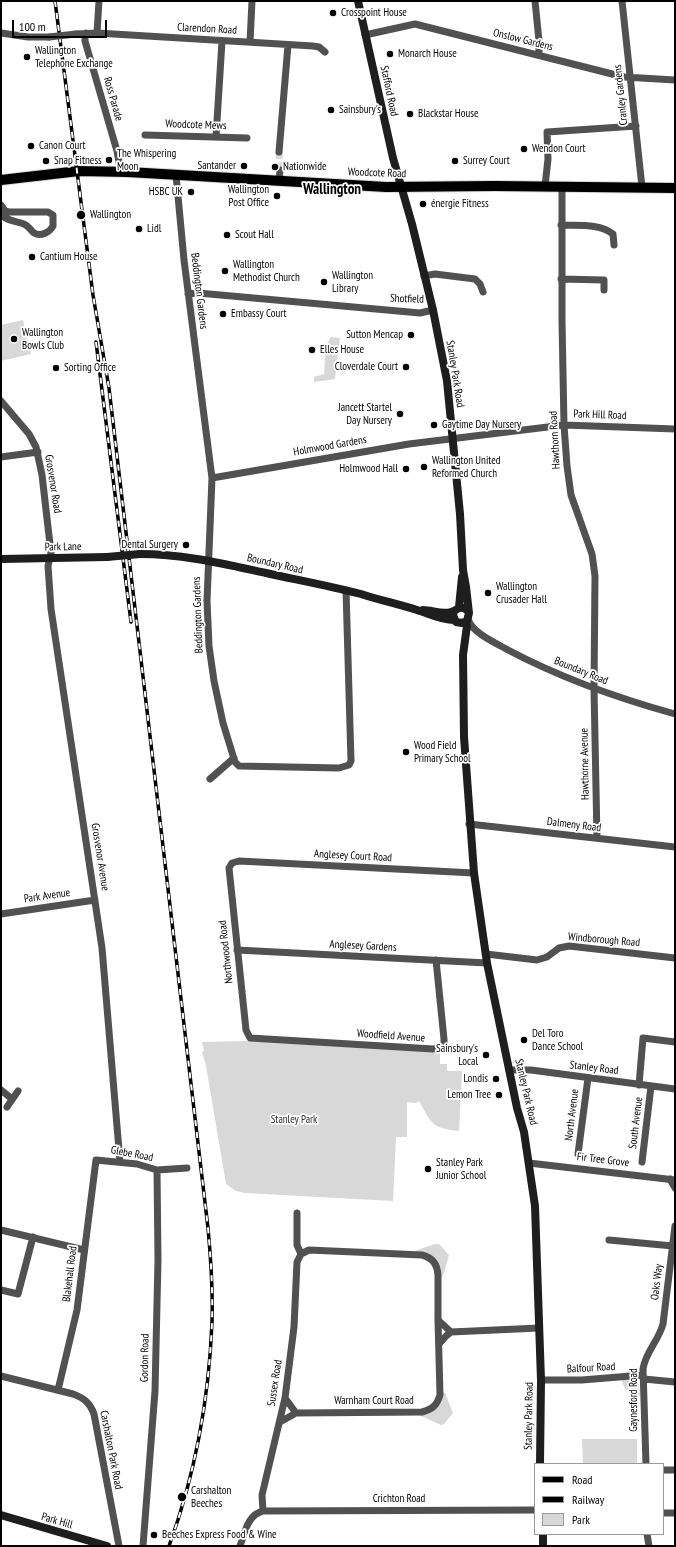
<!DOCTYPE html>
<html>
<head>
<meta charset="utf-8">
<style>
	body { margin:0 }
	#map { position:relative; width:676px; height:1547px; overflow:hidden; background:#fff; font-family:"PT Sans Narrow",sans-serif }
	canvas { display:block }
	.frame { position:absolute; inset:0; border:2px solid #000; pointer-events:none }
	.legend { position:absolute; left:534px; top:1463px; width:130px; height:72px; box-sizing:border-box; background:#fff; border:1px solid #999; margin:0; padding:5px 7px; list-style:none; font-size:12px; color:#000 }
	.legend li { display:flex; align-items:center; gap:8px; height:20px }
	.legend b { width:20px; border:1px solid #999 }
	.scale { position:absolute; left:12px; top:20px; width:95px; height:18px; box-sizing:border-box; border:2px solid #000; border-top:0; padding-left:5px; font-size:12px; line-height:14px; white-space:nowrap; color:#000; -webkit-text-stroke:3px #fff; paint-order:stroke }
</style>
</head>
<body>
<div id="map">
<canvas width="676" height="1547"></canvas>
<div class="frame"></div>
<ul class="legend">
<li><b style="height:5px;background:#000"></b>Road</li>
<li><b style="height:5px;background:#000"></b>Railway</li>
<li><b style="height:11px;background:#d8d8d8"></b>Park</li>
</ul>
<div class="scale">100 m</div>
</div>
<script>
const context = document.querySelector('canvas').getContext('2d');
context.lineJoin = 'round';
function fill(path, color) {
  context.fillStyle = color;
  context.fill(path, 'evenodd');
}
function strokePath(path, color, width, dash) {
  context.strokeStyle = color;
  context.lineWidth = width;
  context.lineCap = dash ? 'butt' : 'round';
  context.setLineDash(dash || []);
  context.stroke(path);
}
function drawText(font, color, halo, rows, align = 'center') {
  context.font = font + ' "PT Sans Narrow",sans-serif';
  context.lineWidth = 3.5;
  context.setLineDash([]);
  context.textBaseline = 'middle';
  context.strokeStyle = halo;
  context.fillStyle = color;
  for (const [text, x, y, turn = 0] of rows) {
    context.save();
    context.translate(x, y);
    context.rotate((+turn || 0) * Math.PI / 180);
    context.textAlign = isNaN(turn) ? turn : align;
    if (halo) context.strokeText(text, 0, 0);
    context.fillText(text, 0, 0);
    context.restore();
  }
}
fill(new Path2D(`
	M 23,320 L 31,354 L 1,361 L 1,325 Z
	M 331,337 L 340,338 L 335,379 L 314,382 L 314,377 L 324,374 L 326,345 Z
	M 249,1041 L 440,1049 L 440,1064 L 447,1064 L 447,1071 L 462,1071 L 459,1131 C 431,1128 432,1124 419,1101 L 416,1103 L 407,1102 L 407,1137 L 396,1137 L 393,1201 L 245,1193 L 236,1191 L 226,1184 L 206,1066 L 202,1052 L 204,1051 L 202,1042 Z
	M 435,1244 L 439,1244 L 449,1255 L 444,1273 L 440,1279 L 438,1264 L 413,1253 L 417,1250 Z
	M 630,1379 L 633,1380 L 639,1384 L 640,1396 C 630,1396 624,1391 622,1380 Z
	M 441,1391 L 445,1393 L 453,1413 L 444,1424 L 441,1425 L 421,1416 L 418,1413 L 428,1411 Z
	M 582,1439 L 637,1439 L 637,1464 L 583,1464 Z`), '#d8d8d8');
strokePath(new Path2D(`
	M 279,152 L 280,170`), '#d9d9d9', 7, [7, 3.5]);
const primary = new Path2D(`
	M 1,180 L 79,171 L 128,172 L 386,187 L 495,186 L 675,188`);
strokePath(primary, '#dbdbdb', 12);
strokePath(new Path2D(`
	M 535,1 L 539,41 L 539,55
	M 622,1 L 642,187
	M 1,33 L 28,37 L 49,37
	M 86,33 L 85,36 L 85,41 L 117,151 L 121,172
	M 97,33 L 99,1
	M 76,34 L 97,33 L 313,46 L 319,47 L 325,52
	M 365,35 L 415,24 L 624,77 L 675,80
	M 250,42 L 252,1
	M 145,135 L 247,138
	M 216,137 L 222,41
	M 279,152 L 288,45
	M 176,175 L 184,260 L 212,478 L 207,601 L 209,646 L 214,681 L 223,723 L 235,762 L 239,766 L 339,768 L 349,765 L 351,761 L 346,590
	M 279,181 L 280,170
	M 545,186 L 548,159 L 547,132 L 636,126
	M 562,186 L 562,321 L 564,425 L 567,466 L 571,495 L 592,554 L 595,576 L 594,689 L 597,838
	M 1,205 L 5,211 L 9,212 L 48,212 L 53,215 L 53,226 C 50,232 41,237 34,233 C 30,230 29,226 24,224 C 16,221 6,221 1,214
	M 561,225 C 578,226 599,223 613,234 L 614,245
	M 424,276 L 435,274 L 475,279 L 480,284 L 483,292
	M 561,279 L 604,280 L 604,290
	M 188,294 L 198,293 L 420,313 L 433,310
	M 1,401 L 29,434 L 36,447 L 42,475 L 51,553 L 48,566 L 51,609 L 102,948 L 120,1162
	M 1,457 L 38,452
	M 212,478 L 409,444 L 564,425 L 675,429
	M 468,619 C 472,633 496,643 508,650 C 561,678 617,698 675,714
	M 210,779 L 234,758
	M 469,824 L 675,847
	M 1,914 L 95,900
	M 237,950 L 487,963
	M 486,954 L 537,960 L 547,957 L 559,948 L 569,946 L 675,958
	M 436,960 L 444,1039 L 444,1043 L 442,1048 L 433,1049 L 250,1038 L 246,1030 L 229,868 L 232,863 L 239,861 L 474,873
	M 509,1070 L 531,1070 L 675,1089
	M 639,1085 L 643,1038 L 675,1042
	M 1,1090 L 12,1099
	M 7,1107 L 18,1091
	M 578,1154 L 588,1078
	M 642,1162 L 651,1086
	M 529,1163 L 675,1180
	M 670,1179 L 675,1188
	M 1,1230 L 84,1250
	M 609,1240 L 673,1246
	M 1,1290 L 18,1294 L 33,1237
	M 438,1320 L 451,1332 L 539,1328
	M 439,1344 L 446,1336 L 451,1332
	M 1,1376 L 73,1394 C 84,1398 90,1403 94,1414 L 119,1546
	M 644,1379 L 675,1382
	M 541,1380 L 582,1380 L 643,1375
	M 58,1390 L 77,1310 L 96,1160 L 137,1164 L 157,1170 L 187,1168
	M 285,1398 L 296,1413
	M 280,1422 L 296,1413 L 422,1412 C 433,1409 437,1405 440,1395 L 438,1320 L 438,1275 C 437,1264 433,1258 422,1255 L 309,1250 L 301,1254
	M 646,1464 L 643,1369 C 645,1353 659,1340 663,1324 L 675,1226
	M 663,1470 L 675,1470
	M 263,1511 L 535,1510
	M 663,1513 L 675,1513
	M 647,1534 L 649,1546
	M 143,1546 L 155,1391 L 158,1260 L 157,1170
	M 240,1546 C 245,1533 247,1515 263,1511 L 262,1495 L 285,1398 L 294,1327 L 297,1262 L 301,1254 L 297,1245 L 297,1213`), '#515151', 7);
strokePath(new Path2D(`
	M 358,1 L 393,158 L 412,224 L 433,310 L 447,381 L 460,514 L 463,570 L 466,587 L 469,613 L 467,621 L 462,623 L 456,622 L 453,615 L 454,611
	M 140,554 C 183,554 224,564 266,573 C 298,580 330,586 361,594 C 379,600 398,604 417,610 C 430,614 440,620 454,620
	M 1,559 L 107,557
	M 459,607 L 462,577
	M 423,610 C 432,610 442,615 451,612 C 458,610 460,604 468,611
	M 465,622 L 467,626 L 466,633 L 463,655 L 464,737 L 474,873 L 487,963 L 517,1108 L 524,1132 L 535,1206 L 541,1380 L 540,1464
	M 1,1515 L 107,1546
	M 543,1534 L 543,1546`), '#1e1e1e', 8);
strokePath(primary, '#000', 10);
const rail = new Path2D(`
	M 55,1 L 93,295 L 109,388 L 208,1228 C 211,1260 213,1291 212,1322 C 209,1398 195,1475 169,1546
	M 96,342 L 131,622`);
strokePath(rail, '#000', 3.5);
strokePath(rail, '#fff', 2, [6]);
strokePath(new Path2D(`
	M 49,37 L 76,34`), '#515151', 7);
strokePath(new Path2D(`
	M 107,557 L 140,554`), '#1e1e1e', 8);
for (const [x, y, r, color] of [
	[333,13,4,"#000"],
	[390,54,4,"#000"],
	[27,57,4,"#000"],
	[331,110,4,"#000"],
	[410,114,4,"#000"],
	[31,146,4,"#000"],
	[524,149,4,"#000"],
	[109,160,4,"#000"],
	[46,161,4,"#000"],
	[455,161,4,"#000"],
	[244,166,4,"#000"],
	[275,167,4,"#000"],
	[191,192,4,"#000"],
	[277,196,4,"#000"],
	[423,204,4,"#000"],
	[81,215,5,"#000"],
	[139,229,4,"#000"],
	[227,235,4,"#000"],
	[32,257,4,"#000"],
	[225,271,4,"#000"],
	[324,282,4,"#000"],
	[223,314,4,"#000"],
	[411,335,4,"#000"],
	[14,339,4,"#000"],
	[312,350,4,"#000"],
	[406,367,4,"#000"],
	[56,368,4,"#000"],
	[400,414,4,"#000"],
	[434,425,4,"#000"],
	[424,467,4,"#000"],
	[406,469,4,"#000"],
	[186,545,4,"#000"],
	[488,593,4,"#000"],
	[406,752,4,"#000"],
	[524,1040,4,"#000"],
	[486,1055,4,"#000"],
	[496,1079,4,"#000"],
	[499,1095,4,"#000"],
	[428,1169,4,"#000"],
	[182,1497,5,"#000"],
	[154,1535,4,"#000"]
]) {
  const dot = new Path2D();
  dot.arc(x, y, r, 0, 2 * Math.PI);
  context.fillStyle = color;
  context.fill(dot);
  strokePath(dot, '#fff', 1.5);
}
drawText('11px', '#000', '#fff', [
	["Crosspoint House",341,13],
	["Wallington",35,51],
	["Telephone Exchange",35,64],
	["Monarch House",398,54],
	["Sainsbury's",339,110],
	["Blackstar House",418,114],
	["Canon Court",39,146],
	["Wendon Court",532,149],
	["The Whispering",117,154],
	["Moon",117,167],
	["Snap Fitness",54,161],
	["Surrey Court",463,161],
	["Santander",236,166,"right"],
	["Nationwide",283,167],
	["Wallington",269,190,"right"],
	["Post Office",269,203,"right"],
	["HSBC UK",183,192,"right"],
	["énergie Fitness",431,204],
	["Wallington",90,215],
	["Lidl",147,229],
	["Scout Hall",235,235],
	["Cantium House",40,257],
	["Wallington",233,265],
	["Methodist Church",233,278],
	["Wallington",332,276],
	["Library",332,289],
	["Embassy Court",231,314],
	["Wallington",22,333],
	["Bowls Club",22,346],
	["Sutton Mencap",403,335,"right"],
	["Elles House",320,350],
	["Cloverdale Court",398,367,"right"],
	["Sorting Office",64,368],
	["Jancett Startel",392,408,"right"],
	["Day Nursery",392,421,"right"],
	["Gaytime Day Nursery",442,425],
	["Wallington United",432,461],
	["Reformed Church",432,474],
	["Holmwood Hall",398,469,"right"],
	["Dental Surgery",178,545,"right"],
	["Wallington",496,587],
	["Crusader Hall",496,600],
	["Wood Field",414,746],
	["Primary School",414,759],
	["Del Toro",532,1034],
	["Dance School",532,1047],
	["Sainsbury's",478,1049,"right"],
	["Local",478,1062,"right"],
	["Londis",488,1079,"right"],
	["Lemon Tree",491,1095,"right"],
	["Stanley Park",436,1163],
	["Junior School",436,1176],
	["Carshalton",191,1491],
	["Beeches",191,1504],
	["Beeches Express Food & Wine",162,1535]
], 'left');
drawText('11px', '#000', '#fff', [
	["Clarendon Road",207,29,3],
	["Onslow Gardens",523,40,14],
	["Stafford Road",389,91,78],
	["Cranley Gardens",621,95,-96],
	["Ross Parade",113,99,74],
	["Woodcote Mews",196,125,2],
	["Woodcote Road",377,173,2],
	["Beddington Gardens",199,291,83],
	["Shotfield",407,299,2],
	["Stanley Park Road",455,374,81],
	["Park Hill Road",600,415,2],
	["Hawthorn Road",555,440,-93],
	["Holmwood Gardens",330,446,-10],
	["Grosvenor Road",53,484,81],
	["Park Lane",63,547,-1],
	["Boundary Road",275,564,13],
	["Beddington Gardens",198,615,-92],
	["Boundary Road",581,671,22],
	["Hawthorne Avenue",585,764,-91],
	["Dalmeny Road",574,825,7],
	["Anglesey Court Road",353,856,3],
	["Grosvenor Avenue",100,857,81],
	["Park Avenue",47,896,-8],
	["Windborough Road",604,940,5],
	["Anglesey Gardens",363,946,3],
	["Northwood Road",226,952,-96],
	["Woodfield Avenue",391,1036,4],
	["Stanley Road",594,1068,7],
	["Stanley Park Road",526,1092,77],
	["North Avenue",572,1115,-83],
	["South Avenue",636,1123,-83],
	["Glebe Road",132,1154,11],
	["Fir Tree Grove",603,1160,7],
	["Blakehall Road",70,1274,-83],
	["Oaks Way",657,1282,-83],
	["Gordon Road",145,1358,-89],
	["Balfour Road",591,1368,-3],
	["Sussex Road",275,1383,-81],
	["Gaynesford Road",634,1400,-90],
	["Warnham Court Road",374,1401],
	["Stanley Park Road",529,1416,-89],
	["Carshalton Park Road",111,1450,79],
	["Crichton Road",399,1499],
	["Park Hill",57,1521,16]
]);
drawText('11px', '#2f2f2f', '#fff', [
	["Stanley Park",294,1120]
]);
drawText('bold 15px', '#000', '#fff', [
	["Wallington",332,190]
]);
</script>
</body>
</html>
